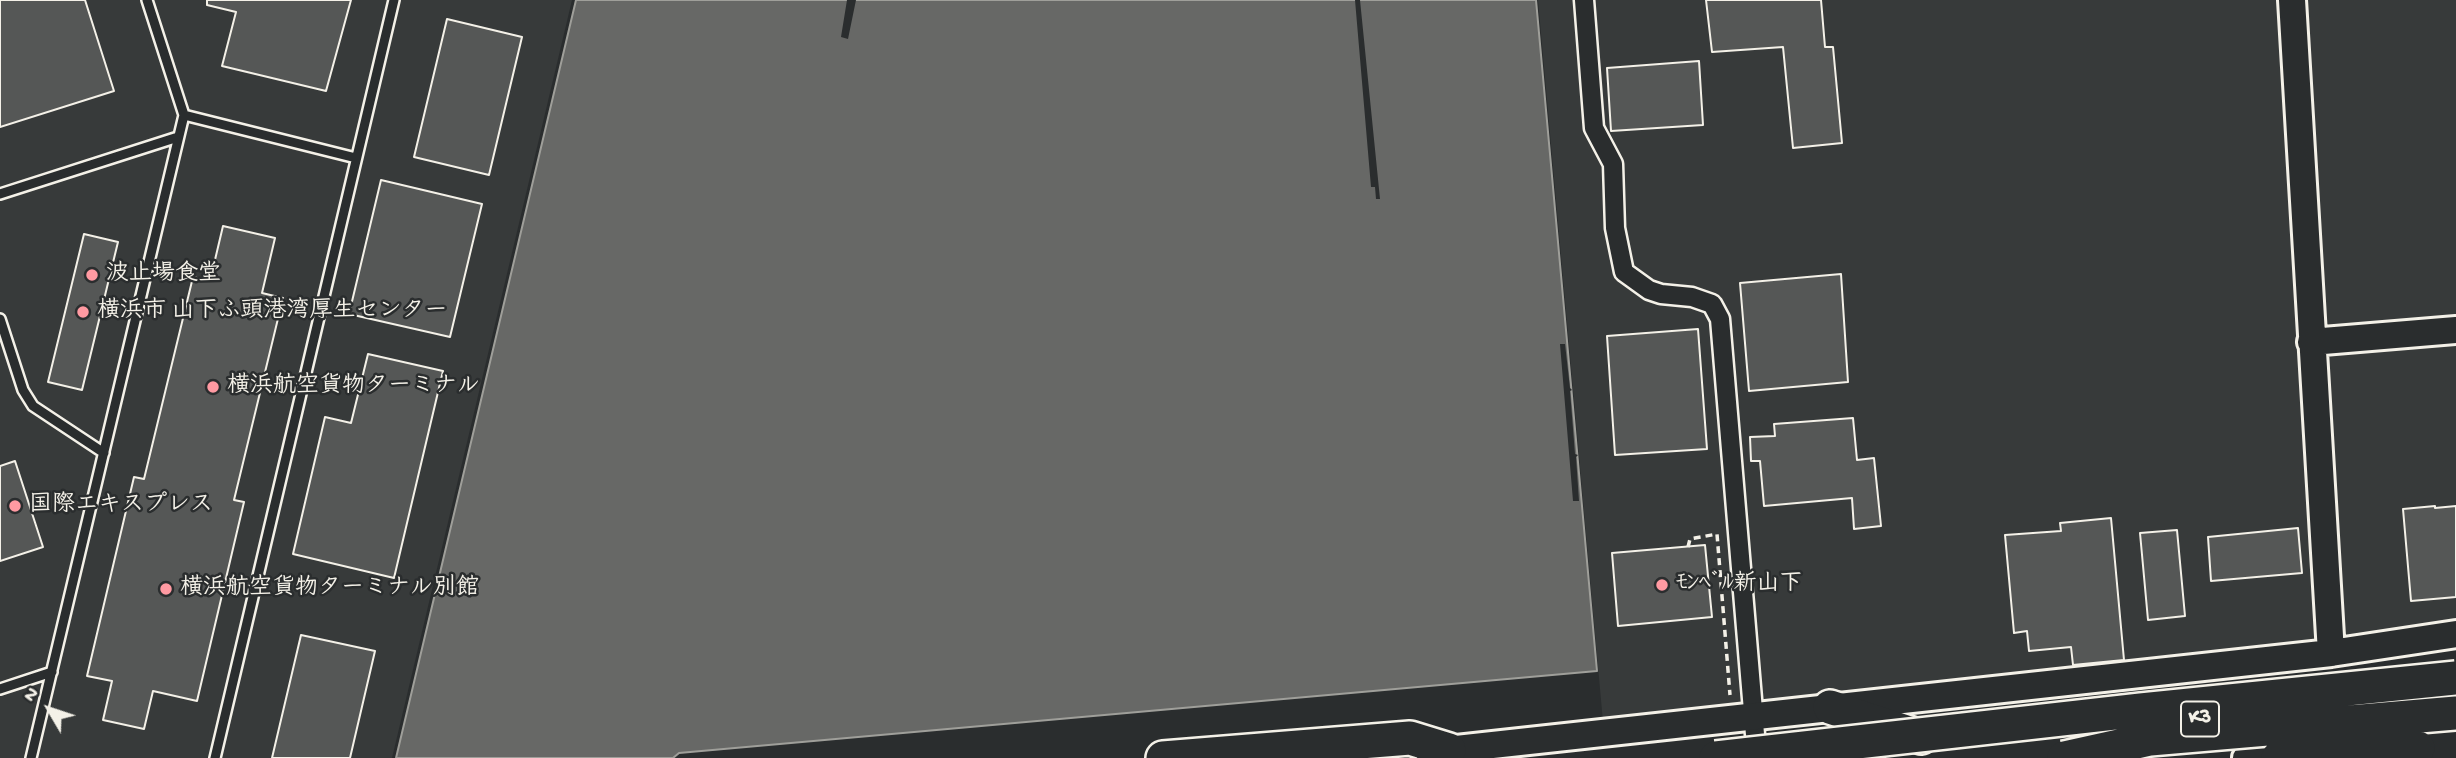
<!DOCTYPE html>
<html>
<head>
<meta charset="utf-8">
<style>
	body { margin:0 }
	#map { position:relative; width:2456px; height:758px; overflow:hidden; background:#2a2d2e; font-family:"Gochi Hand",sans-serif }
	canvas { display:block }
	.north { position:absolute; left:14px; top:674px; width:70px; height:70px; -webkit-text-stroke:5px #2a2d2e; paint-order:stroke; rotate:309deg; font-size:19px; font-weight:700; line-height:28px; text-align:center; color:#f4f1e8 }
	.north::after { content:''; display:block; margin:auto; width:24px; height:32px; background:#f4f1e8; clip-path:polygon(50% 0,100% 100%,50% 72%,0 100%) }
</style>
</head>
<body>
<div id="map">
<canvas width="2456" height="758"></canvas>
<div class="north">N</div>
</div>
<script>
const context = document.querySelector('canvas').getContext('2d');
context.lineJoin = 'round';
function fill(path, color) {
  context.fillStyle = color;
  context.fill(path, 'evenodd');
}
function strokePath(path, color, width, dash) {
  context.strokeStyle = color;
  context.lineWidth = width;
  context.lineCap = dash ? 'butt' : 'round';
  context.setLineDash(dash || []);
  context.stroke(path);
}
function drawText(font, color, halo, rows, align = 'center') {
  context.font = font + ' "Gochi Hand","Klee One",sans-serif';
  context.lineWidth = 5;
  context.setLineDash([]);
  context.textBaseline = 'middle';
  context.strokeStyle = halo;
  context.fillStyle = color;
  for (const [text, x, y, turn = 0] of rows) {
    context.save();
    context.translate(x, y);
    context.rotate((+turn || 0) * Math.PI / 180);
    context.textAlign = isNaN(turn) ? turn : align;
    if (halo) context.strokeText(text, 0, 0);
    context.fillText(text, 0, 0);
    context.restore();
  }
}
fill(new Path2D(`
	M 0,0 L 572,0 L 392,758 L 0,758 Z
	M 1538,0 L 2456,0 L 2456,631 L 1604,733 Z`), '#373a3a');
const water = new Path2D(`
	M 576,0 L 1536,0 L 1597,671 L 679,753 L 673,758 L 396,758 Z`);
fill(water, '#676866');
strokePath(water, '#9f9f9a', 2);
fill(new Path2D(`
	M 847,0 L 856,0 L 848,39 L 841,37 Z
	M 1355,0 L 1360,0 L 1380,199 L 1376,199 L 1375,187 L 1371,187 Z
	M 1560,344 L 1565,344 L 1570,388 L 1572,390 L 1570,391 L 1575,454 L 1578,455 L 1576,457 L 1579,501 L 1573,501 Z`), '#2a2d2e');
const building = new Path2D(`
	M 0,0 L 85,0 L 114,91 L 0,127 Z
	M 207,0 L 351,0 L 326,91 L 222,66 L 236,12 L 207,5 Z
	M 1706,0 L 1821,0 L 1825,47 L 1833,47 L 1842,143 L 1793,148 L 1783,47 L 1712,52 Z
	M 447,19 L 522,37 L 489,175 L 414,157 Z
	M 1699,61 L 1703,125 L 1611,131 L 1607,68 Z
	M 381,180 L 482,204 L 450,337 L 349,314 Z
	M 223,226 L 275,238 L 262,293 L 283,298 L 234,500 L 244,502 L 197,701 L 153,691 L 144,729 L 103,720 L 112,681 L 87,676 L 134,477 L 144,479 L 193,277 L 210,281 Z
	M 84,234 L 118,242 L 82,390 L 48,382 Z
	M 1841,274 L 1848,382 L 1749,391 L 1740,283 Z
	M 1698,329 L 1707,449 L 1615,455 L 1607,336 Z
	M 368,354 L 443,371 L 394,578 L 293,554 L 325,417 L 351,423 Z
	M 1853,418 L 1857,460 L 1874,458 L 1881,526 L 1854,529 L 1852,498 L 1764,506 L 1760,461 L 1751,461 L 1750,437 L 1775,436 L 1774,424 Z
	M 15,461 L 43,547 L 0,561 L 0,466 Z
	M 2435,506 L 2435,508 L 2456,506 L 2456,597 L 2411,601 L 2403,509 Z
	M 2111,518 L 2124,660 L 2073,665 L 2071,647 L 2029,651 L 2027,631 L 2014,633 L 2005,535 L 2061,531 L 2060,523 Z
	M 2298,528 L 2302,573 L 2211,581 L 2208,537 Z
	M 2177,530 L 2185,616 L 2148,620 L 2140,533 Z
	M 1705,545 L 1712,617 L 1618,626 L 1612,553 Z
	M 301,635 L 375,651 L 350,758 L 272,758 Z`);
fill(building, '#555756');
strokePath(building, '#f4f1e8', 2);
const lane = new Path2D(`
	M 184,115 L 356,158
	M 0,194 L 178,137
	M 0,319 L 23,390 L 33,406 L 104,453
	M 0,689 L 52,672
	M 31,758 L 184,115 L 147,0
	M 215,758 L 394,0`);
const street = new Path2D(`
	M 1584,0 L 1594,128 L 1613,164 L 1615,228 L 1624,272 L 1649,290 L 1661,294 L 1692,297 L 1712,304 L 1720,319 L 1757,758`);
const secondary = new Path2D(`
	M 2292,0 L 2331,653
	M 2311,342 L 2456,330
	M 1429,752 L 2331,653 L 2456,634
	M 2246,758 L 2298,752`);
const highway = new Path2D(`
	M 1830,707 L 1921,737
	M 2418,748 L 2456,744
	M 1163,758 L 1410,738 L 1449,750`);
strokePath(lane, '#f4f1e8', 14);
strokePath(street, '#f4f1e8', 23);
strokePath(secondary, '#f4f1e8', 32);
strokePath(highway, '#f4f1e8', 38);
strokePath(new Path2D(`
	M 1688,547 L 1690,539 L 1717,534 L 1730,695`), '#f4f1e8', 3.5, [7, 5]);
strokePath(lane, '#2a2d2e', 9);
strokePath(street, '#2a2d2e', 18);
strokePath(secondary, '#2a2d2e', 26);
strokePath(highway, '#2a2d2e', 33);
const highwayBridge = new Path2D(`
	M 1716,758 L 2141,710 L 2456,678
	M 2064,758 L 2150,739 L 2456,713
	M 2278,758 L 2418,748`);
strokePath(highwayBridge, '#f4f1e8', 38, []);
strokePath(highwayBridge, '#2a2d2e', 33);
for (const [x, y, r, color] of [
	[92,275,7,"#ff9aa2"],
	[83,312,7,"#ff9aa2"],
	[213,387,7,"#ff9aa2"],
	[15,506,7,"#ff9aa2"],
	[1662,585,7,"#ff9aa2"],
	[166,589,7,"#ff9aa2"]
]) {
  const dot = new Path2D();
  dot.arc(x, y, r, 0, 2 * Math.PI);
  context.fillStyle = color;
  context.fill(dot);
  strokePath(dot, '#2a2d2e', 2.5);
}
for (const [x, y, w] of [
	[2200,719,38]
]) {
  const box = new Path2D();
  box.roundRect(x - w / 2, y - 17.5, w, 35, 5);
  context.fillStyle = '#2a2d2e';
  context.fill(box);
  strokePath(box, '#f4f1e8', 2);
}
drawText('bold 21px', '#f4f1e8', null, [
	["K3",2200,719]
]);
drawText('bold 23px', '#f4f1e8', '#2a2d2e', [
	["波止場食堂",106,275],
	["横浜市 山下ふ頭港湾厚生センター",97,312],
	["横浜航空貨物ターミナル",227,387],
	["国際エキスプレス",29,506],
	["ﾓﾝﾍﾞﾙ新山下",1676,585],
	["横浜航空貨物ターミナル別館",180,589]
], 'left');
</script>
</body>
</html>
